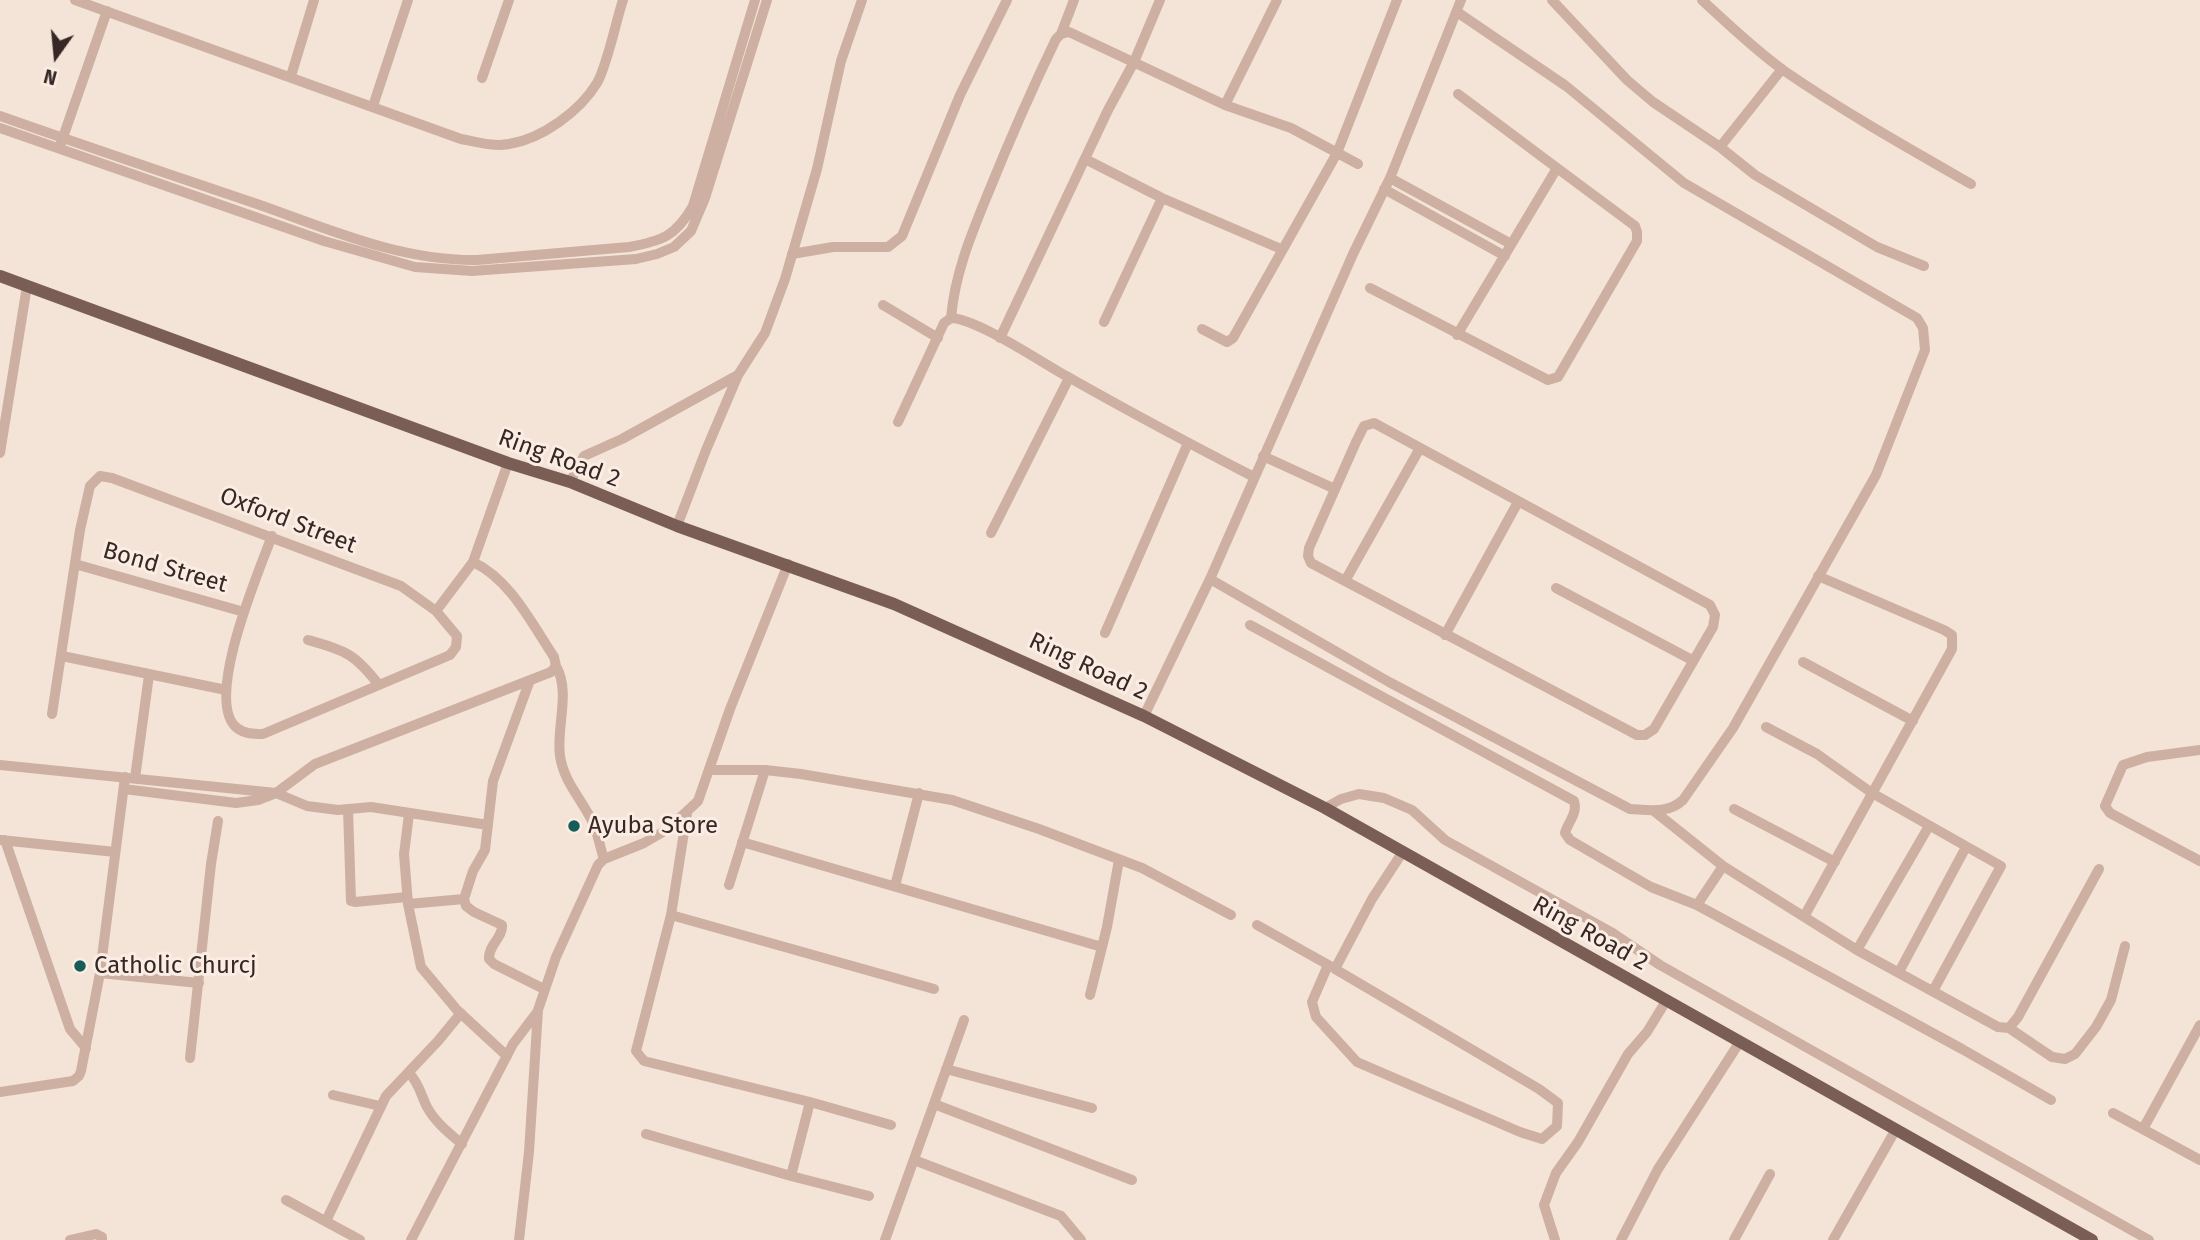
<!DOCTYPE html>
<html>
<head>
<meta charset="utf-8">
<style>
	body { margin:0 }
	#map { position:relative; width:2200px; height:1240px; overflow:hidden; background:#f4e3d7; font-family:"Fira Sans",sans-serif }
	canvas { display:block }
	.north { position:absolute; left:21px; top:21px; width:70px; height:70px; -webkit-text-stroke:5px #fbede4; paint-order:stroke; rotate:195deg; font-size:19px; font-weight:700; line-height:28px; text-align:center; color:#362925 }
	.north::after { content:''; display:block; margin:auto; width:24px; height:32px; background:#362925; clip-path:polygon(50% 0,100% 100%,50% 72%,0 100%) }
</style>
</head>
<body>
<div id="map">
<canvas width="2200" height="1240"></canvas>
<div class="north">N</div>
</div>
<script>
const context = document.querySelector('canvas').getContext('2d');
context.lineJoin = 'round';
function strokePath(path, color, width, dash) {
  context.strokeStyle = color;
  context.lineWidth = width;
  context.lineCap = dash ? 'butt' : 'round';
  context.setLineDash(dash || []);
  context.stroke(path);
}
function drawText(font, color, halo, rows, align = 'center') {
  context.font = font + ' "Fira Sans",sans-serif';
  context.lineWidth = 6;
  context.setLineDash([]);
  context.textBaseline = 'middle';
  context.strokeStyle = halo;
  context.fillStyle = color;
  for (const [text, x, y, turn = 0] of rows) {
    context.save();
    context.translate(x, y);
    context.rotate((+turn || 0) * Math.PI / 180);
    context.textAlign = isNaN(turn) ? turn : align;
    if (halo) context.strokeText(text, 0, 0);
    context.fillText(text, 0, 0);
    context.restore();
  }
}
strokePath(new Path2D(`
	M 75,0 L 461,139 C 477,142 493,147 509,144 C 542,139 580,111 597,83 C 607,66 616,21 623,0
	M 1552,0 L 1627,80 L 1653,102 L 1720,147 L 1755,175 L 1877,247 L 1924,266
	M 1702,0 C 1728,24 1754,49 1783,70 C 1844,112 1908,148 1971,184
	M 1061,34 L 1074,0
	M 291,76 L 314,0
	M 482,78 L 509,0
	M 1458,94 L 1557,168
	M 1225,105 L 1277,0
	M 373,106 L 408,0
	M 0,116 C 85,146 171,175 257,204 C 329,229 399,261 477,260 L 629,247 C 662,241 676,236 693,206 L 755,0
	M 0,128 L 324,241 L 415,267 L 472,271 L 636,259 L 657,254 L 674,247 L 691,231 L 705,198 L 767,0
	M 61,143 L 107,11
	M 1720,147 L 1782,69
	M 1087,160 L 1162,198 L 1281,249
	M 1390,178 L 1511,244
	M 1384,189 L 1505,256
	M 792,254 L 833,247 L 888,247 L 902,236 L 960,95 L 1007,0
	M 1370,288 L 1548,380 L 1558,377 L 1637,241 L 1637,232 L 1635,226 L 1557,168 L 1457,335
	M 883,305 L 938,338
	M 951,318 C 978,319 1042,363 1070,378 C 1130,412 1192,445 1254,477
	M 1104,322 L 1162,198
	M 1202,329 L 1227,342 L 1233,338 L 1337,153 L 1397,0
	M 1000,338 L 1108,110 L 1134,62 L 1160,0
	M 898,422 L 944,323 L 951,318 C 955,272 972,233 989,191 C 1010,139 1032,89 1056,39 L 1061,34 L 1069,32 L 1225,105 L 1291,128 L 1358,164
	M 1374,423 L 1710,605 L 1715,615 L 1713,627 L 1654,729 L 1645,735 L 1637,735 L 1311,563 L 1308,556 L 1309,548 L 1356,442 L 1364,426 Z
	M 0,453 L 27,286
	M 1263,456 L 1335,489
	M 570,482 L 584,456 L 622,439 L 738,375
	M 677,526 L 706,450 L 738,375 L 765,333 L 785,279 L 817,169 L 841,61 L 862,0
	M 991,533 L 1069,378
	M 75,564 L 244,612
	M 1210,579 L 1389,682 L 1630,809 C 1649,810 1668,814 1683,800 L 1733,728 L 1876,475 L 1925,350 L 1923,328 L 1917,318 L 1684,183 L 1566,86 L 1457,12
	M 1345,581 L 1420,448
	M 1556,588 L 1692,660
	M 436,611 L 473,562 L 508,463
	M 1250,625 L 1574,801 C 1578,813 1568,822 1565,833 L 1570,840 L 1651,887 L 1697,905 L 1723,866
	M 1105,633 L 1188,443
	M 1445,635 L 1518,502
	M 308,640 C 346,651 354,653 379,685
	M 62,656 L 226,690
	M 1803,662 L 1913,721
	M 556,666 C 571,692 556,727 560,756 C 564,783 582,799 593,823 C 598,834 600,847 604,859
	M 530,680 L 493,781 L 485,850 L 473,871 L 464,899 L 466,906 L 474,912 L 502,925 C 503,938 488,945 489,959 L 494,964 L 544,989
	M 52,714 L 80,530 L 90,486 L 100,476 L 112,478 L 401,586 L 436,611 L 457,636 L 456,647 L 450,655 L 263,734 C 253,734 245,734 237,728 C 203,701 259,571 272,536
	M 1144,716 L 1210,579 L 1353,254 L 1390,178 L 1461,0
	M 1766,727 L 1817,754 L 1872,793 L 2001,866 L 1933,991
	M 2200,750 L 2147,757 L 2123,765 L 2105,806 L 2110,813 L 2200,861
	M 0,765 L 276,793 L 315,764 L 551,672 L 556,666 L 554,657 C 532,624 510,579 473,562
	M 709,770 L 765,770 L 801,774 L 952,800 L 1039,829 L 1142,868 L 1231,915
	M 135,778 L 149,675
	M 124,789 L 236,803 L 258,800 L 276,793 L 307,806 L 338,810 L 371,807 L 488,825
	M 1325,808 L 1341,799 L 1359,794 L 1384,798 L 1412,810 L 1445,840 L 1611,932 L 1660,965 L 2149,1240
	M 348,809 L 351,901 L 355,902 L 407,897
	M 1734,809 L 1835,862
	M 1654,811 L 1723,866 L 1857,950 L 1998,1027 L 2009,1028 L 2052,1057 L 2065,1059 L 2075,1054 L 2096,1027 L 2111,1000 L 2125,946
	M 409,814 L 404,854 L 408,904 L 421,967 L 457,1010 L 507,1056
	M 1,840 L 115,852
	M 5,840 L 70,1029 L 86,1048
	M 742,842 L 1102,947
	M 729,885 L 765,770
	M 895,886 L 919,793
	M 408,904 L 464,899
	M 1697,905 L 1962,1049 L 2051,1100
	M 671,915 L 934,989
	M 1805,915 L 1952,649 L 1952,635 L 1944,630 L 1818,576
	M 1257,925 L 1332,967
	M 1857,950 L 1929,826
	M 1328,965 L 1312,1002 L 1316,1017 L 1357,1062 L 1520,1132 L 1542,1139 L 1557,1126 L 1558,1103 L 1539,1089 L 1335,969 L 1372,899 L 1402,853
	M 1899,972 L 1966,847
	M 100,973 L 199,983
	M 1090,995 L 1107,927 L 1119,860
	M 2009,1028 L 2018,1017 L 2099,869
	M 190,1058 L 211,864 L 218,821
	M 946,1069 L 1092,1108
	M 409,1073 C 419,1083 421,1095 427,1107 C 435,1122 449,1133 462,1144
	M 0,1092 L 73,1081 L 79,1076 L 81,1071 L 100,973 L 125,777
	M 333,1095 L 380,1106
	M 810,1102 L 891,1125
	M 934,1104 L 1132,1180
	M 2113,1113 L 2200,1160
	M 2143,1129 L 2200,1025
	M 646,1134 L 791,1176 L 810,1102 L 644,1061 L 636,1051 L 671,915 L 687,813
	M 914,1160 L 1061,1216 L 1081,1240
	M 791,1176 L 869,1196
	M 286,1200 L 360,1240
	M 326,1221 L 386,1096 L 438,1041 L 461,1013
	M 70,1240 L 96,1234 L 102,1237 L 102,1240
	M 411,1240 L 513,1044 L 538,1011
	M 519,1240 L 529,1152 L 538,1010 L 556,957 L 598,865 L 604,859 L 644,843 L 668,829 L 698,801 L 730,709 L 788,564
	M 885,1240 L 964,1020
	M 1555,1240 L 1544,1205 L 1556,1173 L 1578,1142 L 1628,1054 L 1647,1032 L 1666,1001
	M 1621,1240 L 1658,1169 L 1739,1043
	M 1734,1240 L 1770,1174
	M 1833,1240 L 1896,1129`), '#cdb0a2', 10);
strokePath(new Path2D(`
	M 0,276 L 508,463 L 570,482 L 677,526 L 894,604 L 1144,716 L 1325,808 L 2092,1240`), '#7a5d55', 12);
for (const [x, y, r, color] of [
	[574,826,7,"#175c58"],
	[80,966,7,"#175c58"]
]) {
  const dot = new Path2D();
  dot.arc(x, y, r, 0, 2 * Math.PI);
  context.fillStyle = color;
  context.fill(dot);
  strokePath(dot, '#fbede4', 2.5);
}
drawText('24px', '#362925', '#fbede4', [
	["Ring Road 2",559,459,20],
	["Oxford Street",288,521,21],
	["Bond Street",165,568,16],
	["Ring Road 2",1088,667,25],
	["Ring Road 2",1590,934,29]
]);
drawText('24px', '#362925', '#fbede4', [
	["Ayuba Store",588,826],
	["Catholic Churcj",94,966]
], 'left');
</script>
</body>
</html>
